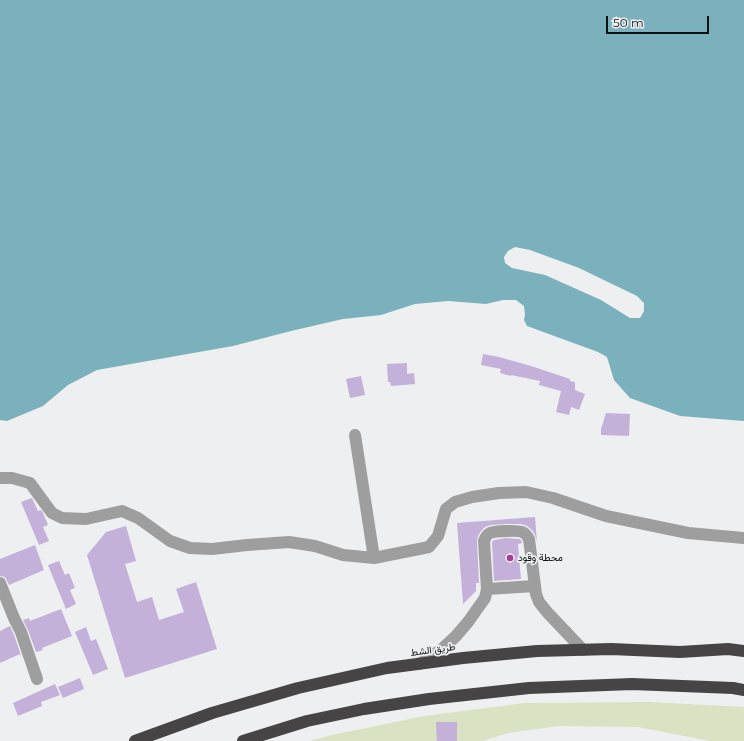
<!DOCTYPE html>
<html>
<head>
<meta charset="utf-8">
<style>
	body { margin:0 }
	#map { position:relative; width:744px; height:741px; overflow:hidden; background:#eeeff1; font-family:Montserrat,sans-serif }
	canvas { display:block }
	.scale { position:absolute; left:606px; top:16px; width:103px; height:18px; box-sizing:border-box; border:2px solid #101111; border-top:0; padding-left:5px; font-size:12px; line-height:14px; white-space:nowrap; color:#101111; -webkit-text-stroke:3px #eeeff1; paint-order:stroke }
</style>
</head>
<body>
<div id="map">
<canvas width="744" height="741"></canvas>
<div class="scale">50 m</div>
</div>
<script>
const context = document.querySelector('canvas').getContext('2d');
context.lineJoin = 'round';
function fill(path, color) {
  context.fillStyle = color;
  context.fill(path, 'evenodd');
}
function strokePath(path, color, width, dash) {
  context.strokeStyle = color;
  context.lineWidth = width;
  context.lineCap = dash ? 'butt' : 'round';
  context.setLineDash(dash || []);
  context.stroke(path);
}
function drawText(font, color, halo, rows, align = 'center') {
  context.font = font + ' Montserrat,Vazirmatn,sans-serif';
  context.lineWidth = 3.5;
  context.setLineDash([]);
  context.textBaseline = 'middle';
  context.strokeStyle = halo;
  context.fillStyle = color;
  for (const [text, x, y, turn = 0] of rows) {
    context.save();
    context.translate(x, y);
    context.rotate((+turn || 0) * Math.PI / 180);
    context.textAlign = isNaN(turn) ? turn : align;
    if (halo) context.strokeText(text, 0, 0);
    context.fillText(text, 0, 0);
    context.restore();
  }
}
fill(new Path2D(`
	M 649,702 L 744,707 L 744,741 L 710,741 L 638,727 L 559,726 L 508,733 L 483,741 L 309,741 L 332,735 L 424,716 L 525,703 Z`), '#dae2c4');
fill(new Path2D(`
	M 0,0 L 744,0 L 744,421 L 680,416 L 630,398 L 614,380 L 607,357 L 598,352 L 527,326 L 524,320 L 525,314 L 524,306 L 516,300 L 503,300 L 486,304 L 448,301 L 415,304 L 381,315 L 343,319 L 291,331 L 233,346 L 97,370 L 68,385 L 43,406 L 7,421 L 0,420 Z`), '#7bb1bd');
fill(new Path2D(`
	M 515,247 L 530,250 L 579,268 L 637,296 L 644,303 L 644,311 L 640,318 L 630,318 L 601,300 L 545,275 L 512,268 L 505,263 L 504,257 L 508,251 Z`), '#eeeff1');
fill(new Path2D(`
	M 483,354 L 499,357 L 531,366 L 570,379 L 570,381 L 575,382 L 575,390 L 585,394 L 579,410 L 571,407 L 569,415 L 556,412 L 561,391 L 539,385 L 540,381 L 511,375 L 511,376 L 500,373 L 501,369 L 481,365 Z
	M 407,363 L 407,374 L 414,373 L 415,384 L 391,386 L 390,382 L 388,382 L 387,364 Z
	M 361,376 L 365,395 L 350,398 L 346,379 Z
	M 606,413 L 630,414 L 629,436 L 601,435 L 601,429 Z
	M 32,498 L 38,511 L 41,510 L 43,513 L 48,525 L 43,527 L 49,541 L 39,545 L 21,502 Z
	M 535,517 L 537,542 L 535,535 L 532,530 L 527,526 L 521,524 L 506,524 L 491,525 L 485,527 L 481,531 L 478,536 L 477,541 L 479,583 L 476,583 L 476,591 L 463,604 L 457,523 Z
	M 126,526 L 136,561 L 125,564 L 137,602 L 152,597 L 159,620 L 184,612 L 176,589 L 196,582 L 217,649 L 125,678 L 87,555 L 106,532 Z
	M 506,538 L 518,539 L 520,539 L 522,542 L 522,543 L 518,544 L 521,579 L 494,581 L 492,542 L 494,540 Z
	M 35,545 L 44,570 L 9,585 L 5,577 L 0,576 L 0,559 Z
	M 59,561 L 65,575 L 69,573 L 75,588 L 70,590 L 76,604 L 66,609 L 48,565 Z
	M 61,609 L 72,636 L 42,648 L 43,650 L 36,652 L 28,630 L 23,620 L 29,618 L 30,621 Z
	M 10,626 L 14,635 L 22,658 L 20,654 L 0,663 L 0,631 Z
	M 86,627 L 91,641 L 96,639 L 108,669 L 93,675 L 75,632 Z
	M 80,678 L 84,689 L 63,698 L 58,687 Z
	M 55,684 L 60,695 L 41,702 L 42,706 L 18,716 L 13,703 Z
	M 436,722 L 457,722 L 457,741 L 437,741 Z`), '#c3b1d9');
strokePath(new Path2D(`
	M 355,435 L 374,558
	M 0,478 L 12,478 L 30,483 L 52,513 L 62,518 L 86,519 L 122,511 L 138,518 L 170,541 L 190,548 L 212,549 L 247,545 L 289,542 L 315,546 L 343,555 L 374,558 L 429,547 L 438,536 L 446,509 L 455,502 L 472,497 L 499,493 L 526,492 L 553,498 L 606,516 L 688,533 L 744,538
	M 0,583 L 14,618 L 21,632 L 37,679
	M 487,589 L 535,586
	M 419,664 L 442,649 L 456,636 L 468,622 L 485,598 L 487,589 L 484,541 C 485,538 486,535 490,533 C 494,531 518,530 522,532 C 526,533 527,536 529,539 L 535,586 L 536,594 L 539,602 L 547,612 L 583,650`), '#9f9e9e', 12);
strokePath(new Path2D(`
	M 135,741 L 212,713 L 298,688 L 387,668 L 463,658 L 537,651 L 611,649 L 680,652 L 728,649 L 744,651
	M 243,741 L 307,721 L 364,709 L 429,699 L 529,688 L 632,684 L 733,688 L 744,690`), '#464444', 12);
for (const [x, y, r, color] of [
	[510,558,4,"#ab3a95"]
]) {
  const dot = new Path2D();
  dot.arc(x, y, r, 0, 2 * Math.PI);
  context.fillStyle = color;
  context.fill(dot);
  strokePath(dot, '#eeeff1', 1.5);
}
drawText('10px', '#101111', '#eeeff1', [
	["محطة وقود",518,558]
], 'left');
drawText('10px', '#101111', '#eeeff1', [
	["طريق الشط",433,650,-8]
]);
</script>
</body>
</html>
